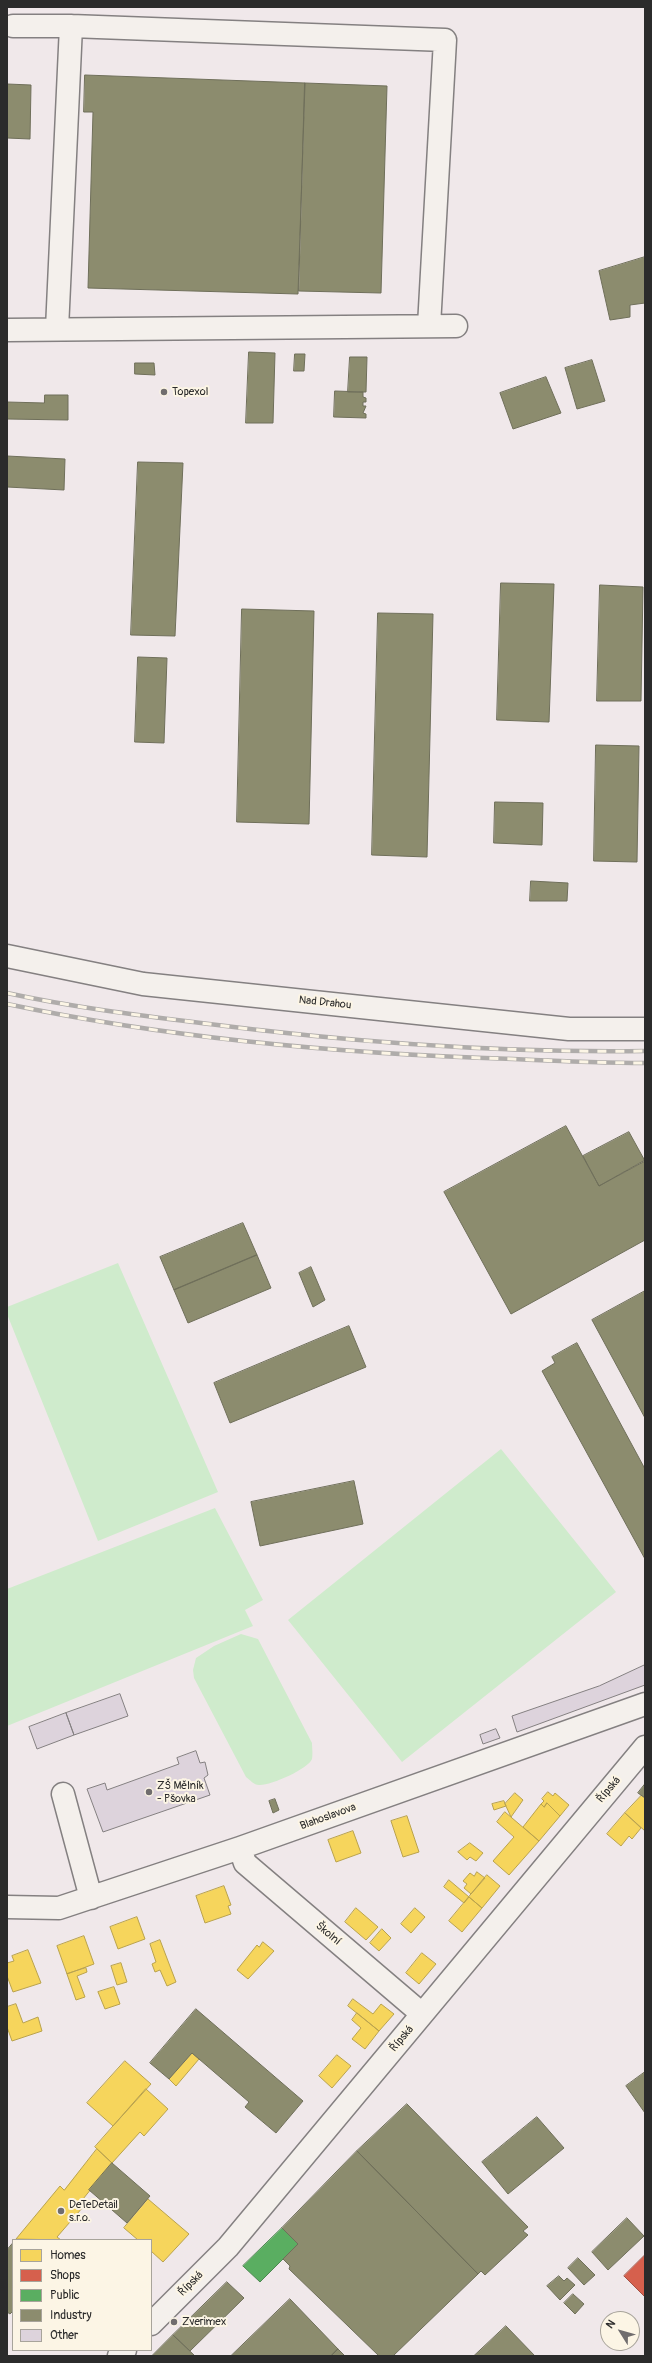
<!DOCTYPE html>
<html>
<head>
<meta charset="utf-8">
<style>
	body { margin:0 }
	#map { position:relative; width:652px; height:2363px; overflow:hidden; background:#f0e8ea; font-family:Pangolin,sans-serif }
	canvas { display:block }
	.frame { position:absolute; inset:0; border:8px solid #2b2b2b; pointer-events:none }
	.legend { position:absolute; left:12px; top:2239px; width:140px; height:112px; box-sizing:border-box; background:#fcf5e5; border:1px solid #a8a49b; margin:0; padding:5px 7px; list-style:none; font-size:12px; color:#2b2b2b }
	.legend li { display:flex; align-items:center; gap:8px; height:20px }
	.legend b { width:20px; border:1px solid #a8a49b }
	.north { position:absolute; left:600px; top:2311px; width:40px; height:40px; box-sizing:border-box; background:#fcf5e5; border:1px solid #a8a49b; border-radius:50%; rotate:307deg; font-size:11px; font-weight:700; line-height:16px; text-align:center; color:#2b2b2b }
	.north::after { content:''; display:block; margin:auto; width:14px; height:18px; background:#706d6e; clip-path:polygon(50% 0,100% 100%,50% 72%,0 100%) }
</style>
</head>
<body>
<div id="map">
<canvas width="652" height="2363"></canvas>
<div class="frame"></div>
<ul class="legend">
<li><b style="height:11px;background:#f6d55c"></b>Homes</li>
<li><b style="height:11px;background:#d6604d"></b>Shops</li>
<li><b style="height:11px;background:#5aae61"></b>Public</li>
<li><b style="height:11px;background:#8c8c6e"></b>Industry</li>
<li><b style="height:11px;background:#ddd3dc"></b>Other</li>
</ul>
<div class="north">N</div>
</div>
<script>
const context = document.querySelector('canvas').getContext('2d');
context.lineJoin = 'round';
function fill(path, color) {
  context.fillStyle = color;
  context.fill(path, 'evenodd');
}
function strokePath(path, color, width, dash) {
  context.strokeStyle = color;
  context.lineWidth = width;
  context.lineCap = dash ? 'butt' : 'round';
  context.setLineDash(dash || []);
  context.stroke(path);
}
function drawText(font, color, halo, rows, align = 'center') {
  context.font = font + ' Pangolin,sans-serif';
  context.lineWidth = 4;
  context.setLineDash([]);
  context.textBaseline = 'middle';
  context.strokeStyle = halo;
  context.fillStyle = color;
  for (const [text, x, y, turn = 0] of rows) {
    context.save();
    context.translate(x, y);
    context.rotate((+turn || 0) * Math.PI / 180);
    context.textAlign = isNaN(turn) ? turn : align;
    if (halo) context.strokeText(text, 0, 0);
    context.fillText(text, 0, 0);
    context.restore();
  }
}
fill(new Path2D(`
	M 118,1263 L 218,1492 L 98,1541 L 7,1314 L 7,1307 Z
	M 501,1449 L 616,1592 L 402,1762 L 288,1620 Z
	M 215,1508 L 263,1600 L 245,1610 L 253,1626 L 7,1726 L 7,1589 Z
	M 241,1634 L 258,1639 L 312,1743 C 312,1747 313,1754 312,1759 C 308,1769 270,1786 259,1785 C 254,1785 250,1780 246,1777 L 194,1678 L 193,1670 L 196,1658 L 214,1646 Z`), '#cfebcc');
const homes = new Path2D(`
	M 548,1792 L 553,1796 L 555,1793 L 569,1805 L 560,1816 L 547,1803 L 544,1807 L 541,1804 L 544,1801 L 542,1799 Z
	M 515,1793 L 523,1800 L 511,1817 L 505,1804 Z
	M 642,1795 L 645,1798 L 645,1831 L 625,1813 Z
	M 504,1801 L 506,1806 L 494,1810 L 492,1804 Z
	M 547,1803 L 560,1816 L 539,1841 L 523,1827 L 541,1804 L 544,1807 Z
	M 505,1812 L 539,1841 L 509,1875 L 493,1861 L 514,1837 L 497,1822 Z
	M 625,1813 L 641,1828 L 632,1839 L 629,1836 L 621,1846 L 607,1834 Z
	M 407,1816 L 419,1852 L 403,1857 L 391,1821 Z
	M 353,1831 L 361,1853 L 336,1862 L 328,1840 Z
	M 470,1843 L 483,1853 L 476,1861 L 470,1857 L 467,1860 L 458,1852 Z
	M 477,1872 L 485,1878 L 471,1894 L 464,1888 L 467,1884 L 463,1881 L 470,1873 L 474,1876 Z
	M 487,1875 L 500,1886 L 482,1908 L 469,1897 Z
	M 449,1880 L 469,1897 L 464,1903 L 444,1887 Z
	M 224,1886 L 231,1905 L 228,1906 L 231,1914 L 205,1923 L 196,1896 Z
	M 469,1897 L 482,1908 L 462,1932 L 449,1921 Z
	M 356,1908 L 378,1927 L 366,1940 L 345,1922 Z
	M 415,1908 L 425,1917 L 411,1933 L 401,1924 Z
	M 137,1917 L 145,1939 L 118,1949 L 110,1927 Z
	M 382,1929 L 391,1938 L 379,1951 L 370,1943 Z
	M 84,1936 L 94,1964 L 67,1974 L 57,1946 Z
	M 160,1940 L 176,1982 L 167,1986 L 160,1970 L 155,1972 L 152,1964 L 156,1962 L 150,1944 Z
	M 263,1942 L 274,1951 L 248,1979 L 237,1970 L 257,1945 L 259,1947 Z
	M 28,1950 L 41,1983 L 13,1992 L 7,1976 L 7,1963 L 14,1961 L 12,1956 Z
	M 422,1953 L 436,1964 L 419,1984 L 406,1973 Z
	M 121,1963 L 127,1982 L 117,1985 L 111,1966 Z
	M 86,1968 L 87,1972 L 77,1976 L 85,1997 L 76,2000 L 67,1974 Z
	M 114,1987 L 120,2004 L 105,2009 L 98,1992 Z
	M 353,1999 L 373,2014 L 381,2004 L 394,2014 L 379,2031 L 348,2006 Z
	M 16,2004 L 23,2023 L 38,2017 L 42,2031 L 12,2041 L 7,2027 L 7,2007 Z
	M 357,2013 L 379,2031 L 365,2049 L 352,2039 L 361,2028 L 352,2020 Z
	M 192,2053 L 199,2059 L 176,2086 L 169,2079 Z
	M 337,2055 L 351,2066 L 332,2088 L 319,2076 Z
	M 125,2061 L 151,2084 L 113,2126 L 87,2103 Z
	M 146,2089 L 168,2109 L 144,2136 L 140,2132 L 112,2163 L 95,2147 Z
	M 97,2149 L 112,2163 L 79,2204 L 83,2207 L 57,2237 L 61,2240 L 16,2239 L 60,2186 L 64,2190 Z
	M 148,2199 L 189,2234 L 163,2262 L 151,2251 L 151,2240 L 138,2240 L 124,2228 Z`);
fill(homes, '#f6d55c');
strokePath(homes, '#b9a24d', 1);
const shops = new Path2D(`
	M 645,2255 L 645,2295 L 644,2296 L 624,2276 Z`);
fill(shops, '#d6604d');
strokePath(shops, '#a35043', 1);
const public = new Path2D(`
	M 282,2228 L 298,2244 L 260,2282 L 243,2266 Z`);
fill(public, '#5aae61');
strokePath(public, '#4c8751', 1);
const industry = new Path2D(`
	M 85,75 L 305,83 L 298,294 L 88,288 L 93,112 L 84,112 Z
	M 305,83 L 387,86 L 381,293 L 299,291 Z
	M 7,84 L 31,85 L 30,139 L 7,138 Z
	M 645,257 L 645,303 L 630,305 L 630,317 L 610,320 L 599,271 Z
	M 249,352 L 275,353 L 273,423 L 246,423 Z
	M 295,354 L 305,354 L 304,371 L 294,371 Z
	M 350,357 L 367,357 L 366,392 L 348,392 Z
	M 592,360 L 605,401 L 577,409 L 565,368 Z
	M 135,363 L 154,363 L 155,375 L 135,374 Z
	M 546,377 L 561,413 L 513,429 L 500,393 Z
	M 335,391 L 363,392 L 363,397 L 366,398 L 366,402 L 363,402 L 363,406 L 366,406 L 363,413 L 366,414 L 366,418 L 334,417 Z
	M 45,395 L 68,395 L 68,420 L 7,419 L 7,402 L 44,403 Z
	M 7,456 L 65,459 L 64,490 L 7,487 Z
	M 138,462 L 183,463 L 175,636 L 131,635 Z
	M 501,583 L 554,584 L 549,722 L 497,720 Z
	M 600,585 L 643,587 L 641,701 L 597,701 Z
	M 242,609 L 314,611 L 309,824 L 237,822 Z
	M 378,613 L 433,614 L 427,857 L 372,855 Z
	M 138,657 L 167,658 L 164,743 L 135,742 Z
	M 596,745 L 639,746 L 637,862 L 594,861 Z
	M 495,802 L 543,803 L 542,845 L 494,843 Z
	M 531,881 L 568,883 L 567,901 L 530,901 Z
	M 566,1126 L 599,1186 L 645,1160 L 645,1240 L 511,1314 L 444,1192 Z
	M 629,1132 L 645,1161 L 599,1186 L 583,1156 Z
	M 243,1223 L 257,1255 L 174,1290 L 160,1257 Z
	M 257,1255 L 271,1288 L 188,1323 L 174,1290 Z
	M 311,1267 L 325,1300 L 313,1307 L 299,1273 Z
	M 645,1291 L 645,1418 L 592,1320 Z
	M 349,1326 L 366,1367 L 230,1423 L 214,1383 Z
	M 577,1343 L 645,1469 L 645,1559 L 542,1371 L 555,1363 L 552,1357 Z
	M 354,1481 L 363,1524 L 260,1546 L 251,1502 Z
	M 645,1784 L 645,1798 L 638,1793 Z
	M 275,1799 L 279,1810 L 273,1813 L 269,1801 Z
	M 196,2009 L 303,2101 L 276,2133 L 245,2107 L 249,2102 L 192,2053 L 169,2079 L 150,2063 Z
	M 645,2072 L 645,2113 L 626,2086 Z
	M 407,2104 L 528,2227 L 523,2231 L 528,2235 L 485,2275 L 481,2271 L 478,2274 L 357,2151 Z
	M 537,2117 L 564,2148 L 508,2194 L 482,2162 Z
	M 357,2151 L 478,2274 L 393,2356 L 379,2356 L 289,2269 L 290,2266 L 283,2259 L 298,2244 L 282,2228 Z
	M 112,2163 L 150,2196 L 127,2223 L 89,2190 Z
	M 627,2218 L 644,2236 L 608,2270 L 592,2252 Z
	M 13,2243 L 13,2311 L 10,2314 L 7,2312 L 7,2250 Z
	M 578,2258 L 595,2275 L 584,2285 L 568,2268 Z
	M 559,2276 L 564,2281 L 567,2278 L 575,2285 L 560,2300 L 547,2286 Z
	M 227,2282 L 244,2298 L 190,2351 L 173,2335 Z
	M 573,2294 L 584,2304 L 575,2314 L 564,2303 Z
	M 290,2299 L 338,2349 L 331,2356 L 231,2356 Z
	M 506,2326 L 535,2356 L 474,2356 Z
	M 173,2335 L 195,2356 L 152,2356 Z
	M 338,2349 L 345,2356 L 331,2356 Z`);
fill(industry, '#8c8c6e');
strokePath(industry, '#6f6f5a', 1);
const building = new Path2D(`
	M 645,1665 L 645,1685 L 517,1732 L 512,1716 L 599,1686 Z
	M 120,1694 L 128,1716 L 74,1735 L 66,1713 Z
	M 66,1713 L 74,1735 L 37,1749 L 29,1727 Z
	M 496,1729 L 500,1738 L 483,1744 L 480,1735 Z
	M 196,1751 L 200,1763 L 205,1762 L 208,1775 L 204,1778 L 210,1795 L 103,1832 L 87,1789 L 105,1783 L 107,1790 L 179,1764 L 177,1758 Z`);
fill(building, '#ddd3dc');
strokePath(building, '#848081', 1);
const minor = new Path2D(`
	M 13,26 L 71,26 L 445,40 L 429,326
	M 57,329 L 71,26
	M 7,330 L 456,326
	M 7,956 L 143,984 L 569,1029 L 645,1029
	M 63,1794 L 91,1898
	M 240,1848 L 245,1863 L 422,2014
	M 7,1907 L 59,1908 L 240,1848 L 645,1704
	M 151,2324 L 228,2247 L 645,1747
	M 119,2356 L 125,2350`);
strokePath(minor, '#848081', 25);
strokePath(minor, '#f4f0ec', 22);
const rail = new Path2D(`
	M 7,993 C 71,1007 136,1015 201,1023 C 348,1042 497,1053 645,1051
	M 7,1004 C 173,1039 344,1054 513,1059 C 557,1061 601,1063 645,1063`);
strokePath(rail, '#afacaa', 4.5);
strokePath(rail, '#fcf5e5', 3, [9]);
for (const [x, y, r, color] of [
	[164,392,4,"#706d6e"],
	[149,1792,4,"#706d6e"],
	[61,2211,4,"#706d6e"],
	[174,2322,4,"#706d6e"]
]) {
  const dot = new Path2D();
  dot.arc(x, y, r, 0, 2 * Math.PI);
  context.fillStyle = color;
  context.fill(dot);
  strokePath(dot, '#fcf5e5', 1.5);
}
drawText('11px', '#2b2b2b', '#fcf5e5', [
	["Topexol",172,392],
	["ZŠ Mělník",157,1786],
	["- Pšovka",157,1799],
	["DeTeDetail",69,2205],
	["s.r.o.",69,2218],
	["Zverimex",182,2322]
], 'left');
drawText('11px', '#2b2b2b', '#fcf5e5', [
	["Nad Drahou",325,1003,6],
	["Řípská",609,1790,-50],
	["Blahoslavova",328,1817,-20],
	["Školní",328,1934,40],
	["Řípská",402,2039,-50],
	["Řípská",191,2284,-45]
]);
</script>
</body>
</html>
